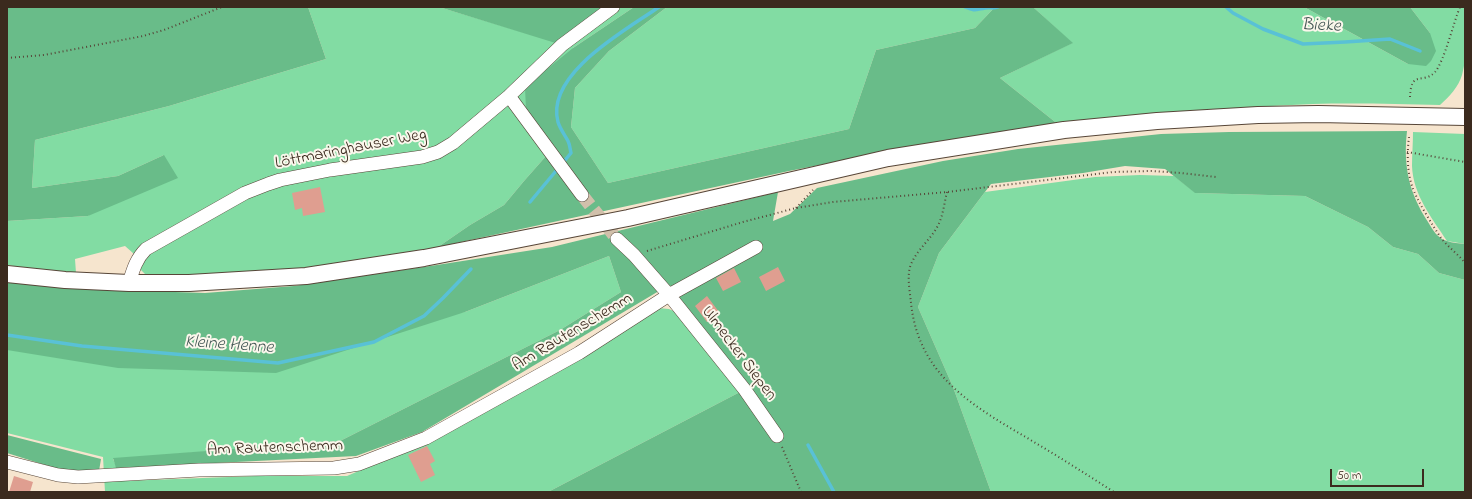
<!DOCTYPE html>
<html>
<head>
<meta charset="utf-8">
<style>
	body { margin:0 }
	#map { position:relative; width:1472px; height:499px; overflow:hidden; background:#f6e5ce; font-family:"Indie Flower",sans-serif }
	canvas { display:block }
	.frame { position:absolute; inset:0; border:8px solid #3b2a1e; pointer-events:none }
	.scale { position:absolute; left:1330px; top:469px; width:94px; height:18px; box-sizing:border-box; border:2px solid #3b2a1e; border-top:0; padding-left:5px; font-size:12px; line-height:14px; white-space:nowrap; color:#3b2a1e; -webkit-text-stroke:3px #fbf7ec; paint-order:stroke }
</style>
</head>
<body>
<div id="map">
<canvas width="1472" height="499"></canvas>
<div class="frame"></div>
<div class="scale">50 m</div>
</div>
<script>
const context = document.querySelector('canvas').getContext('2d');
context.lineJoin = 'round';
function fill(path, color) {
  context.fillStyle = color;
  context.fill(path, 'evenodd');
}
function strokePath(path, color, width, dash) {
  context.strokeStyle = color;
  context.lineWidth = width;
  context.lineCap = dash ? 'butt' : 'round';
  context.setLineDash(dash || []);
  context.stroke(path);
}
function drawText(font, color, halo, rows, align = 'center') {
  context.font = font + ' "Indie Flower",sans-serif';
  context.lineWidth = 4;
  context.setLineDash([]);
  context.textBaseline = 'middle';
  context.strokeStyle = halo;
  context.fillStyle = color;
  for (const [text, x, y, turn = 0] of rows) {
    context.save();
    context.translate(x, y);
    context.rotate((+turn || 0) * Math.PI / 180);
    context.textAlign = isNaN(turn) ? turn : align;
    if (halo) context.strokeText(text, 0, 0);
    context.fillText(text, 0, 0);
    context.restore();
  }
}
fill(new Path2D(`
	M 308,7 L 439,7 L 562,44 L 611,7 L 634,7 L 573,48 L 554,147 L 524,181 L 504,205 L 470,225 L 438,247 L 315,267 L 255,272 L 155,276 L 145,274 L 141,270 L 140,266 L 142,261 L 125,246 L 75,259 L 76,273 L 48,271 L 7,265 L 7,221 L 88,216 L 164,155 L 118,176 L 32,188 L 35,140 L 169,106 L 326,59 Z
	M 667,7 L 995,7 L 975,28 L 876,50 L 849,129 L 608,183 L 571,127 L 575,88 L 609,51 Z
	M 1033,7 L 1304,7 L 1408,64 L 1430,33 L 1410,7 L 1465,7 C 1465,29 1468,54 1462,75 C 1459,86 1449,97 1440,105 C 1398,104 1355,103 1313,104 C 1227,107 1143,116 1059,125 L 1000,78 L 1072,43 Z
	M 1413,132 L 1465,134 L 1465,244 L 1447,241 C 1432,218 1413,195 1412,166 C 1412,155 1413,143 1413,132 Z
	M 1140,175 L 1174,176 L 1196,193 L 1305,196 L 1368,227 L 1393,247 L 1418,254 L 1439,273 L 1465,280 L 1465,492 L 991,492 L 953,387 L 918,307 L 939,253 L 985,192 L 1095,177 Z
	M 609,256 L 621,292 L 560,330 L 340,441 L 113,459 L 123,481 L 256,476 L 347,476 L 414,447 L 658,308 L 669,309 L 680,314 L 740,392 L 548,492 L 105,492 L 103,457 L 7,433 L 7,349 L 465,312 Z`), '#82dca3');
fill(new Path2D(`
	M 7,7 L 308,7 L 326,59 L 169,106 L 35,140 L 32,188 L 118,176 L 164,155 L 178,178 L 88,216 L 7,221 Z
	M 439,7 L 611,7 L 562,45 Z
	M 634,7 L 667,7 L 609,51 L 575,88 L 571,127 L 608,183 L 849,129 L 876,50 L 975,28 L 995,7 L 1033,7 L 1073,43 L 1000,78 L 1059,125 L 941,141 L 789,171 L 438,247 L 470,225 L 504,205 L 524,181 L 554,147 L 526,110 L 525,87 L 573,48 Z
	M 1304,7 L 1410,7 L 1430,33 L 1436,51 L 1431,61 L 1426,66 L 1408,64 Z
	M 1407,131 C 1403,166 1409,193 1428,222 C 1433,230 1437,238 1447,241 C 1452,243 1459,243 1465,244 L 1465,280 L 1439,273 L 1418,254 L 1393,247 L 1368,227 L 1305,196 L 1195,193 L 1165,169 L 1125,166 L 1083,173 L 991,184 L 939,253 L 918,307 L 953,387 L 991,492 L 548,492 L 740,392 L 752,389 L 669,285 L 422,432 L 356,456 L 116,468 L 113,458 L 340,441 L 560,330 L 621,292 L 609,256 L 465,312 L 276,373 L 118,368 L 7,350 L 7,282 L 86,289 L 205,293 L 294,286 L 437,265 L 552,247 L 778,192 L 773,221 L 790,214 L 817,188 L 943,161 L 1018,149 L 1161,134 L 1229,132 Z
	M 7,435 L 101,459 L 99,471 L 64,471 L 7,453 Z`), '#69bc89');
strokePath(new Path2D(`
	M 965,7 C 975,11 974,10 985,8 C 990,7 994,9 998,7
	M 1226,7 L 1233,13 L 1263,29 L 1303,44 L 1345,42 L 1390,39 L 1420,51
	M 530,202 L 571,153 C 570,149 570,145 568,141 C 565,135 560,129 558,122 C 545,74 626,30 659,7
	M 7,335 L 82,346 L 278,363 L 374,342 L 424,316 L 443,298 L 471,269
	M 808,445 L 834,492`), '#59c1d6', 3.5);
fill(new Path2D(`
	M 320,187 L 325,212 L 303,216 L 302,208 L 295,210 L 292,193 Z
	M 778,267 L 785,281 L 766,291 L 759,277 Z
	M 734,268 L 741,282 L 723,291 L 716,278 Z
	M 707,296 L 719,312 L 707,322 L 695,306 Z
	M 427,446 L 435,461 L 430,464 L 435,475 L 421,482 L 408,455 Z
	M 14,476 L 33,482 L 30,492 L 9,492 Z`), '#df9e90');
strokePath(new Path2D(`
	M 582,195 L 617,239`), '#d1c0ab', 13, [13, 6]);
const minor = new Path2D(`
	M 509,96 L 582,195
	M 756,247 L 669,295 L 745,390 L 777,436
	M 129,283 C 133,270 136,259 146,249 L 245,193 L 268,184 L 280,180 L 330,170 L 422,157 L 438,152 L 453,143 L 509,96 L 562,45 L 613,7
	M 7,462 L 58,475 L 78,477 L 199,470 L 334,468 L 359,464 L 426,438 L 579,353 L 669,295 L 634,255 L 617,239`);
const major = new Path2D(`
	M 7,274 L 65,280 L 129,283 L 189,283 L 306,276 L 424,258 L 628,218 L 888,158 L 1064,130 L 1157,121 L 1258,115 L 1318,114 L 1465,117`);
strokePath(minor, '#574638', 14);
strokePath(major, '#574638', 18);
strokePath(new Path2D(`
	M 7,58 L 44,55 L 143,36 L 164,30 L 222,7
	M 1410,97 C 1411,69 1423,85 1435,72 C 1444,62 1454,21 1460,7
	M 1409,137 C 1407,153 1407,171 1412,186 C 1416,199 1433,226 1441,238 C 1448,247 1458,254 1465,263
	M 1407,152 L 1465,162
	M 947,192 C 944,204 943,218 936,229 C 928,242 915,252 910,267 C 907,278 910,292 911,303 C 919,380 979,409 1039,445 C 1064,460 1089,476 1114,492
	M 796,208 L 813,190
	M 647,251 L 743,222 L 796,208 L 833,202 L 947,192 L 1113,172 L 1151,171 L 1181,173 L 1216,177
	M 782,447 L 801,492`), '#574638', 2, [1, 3]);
strokePath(minor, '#fff', 13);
strokePath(major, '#fff', 16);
drawText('17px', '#3b2a1e', '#fbf7ec', [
	["Löttmaringhauser Weg",351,150,-11],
	["Am Rautenschemm",573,333,-31],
	["Ulmecker Siepen",738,354,53],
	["Am Rautenschemm",275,449,-2]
]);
drawText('italic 18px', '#445755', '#fbf7ec', [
	["Bieke",1321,27,2],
	["Kleine Henne",229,346,4]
]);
</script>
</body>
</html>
